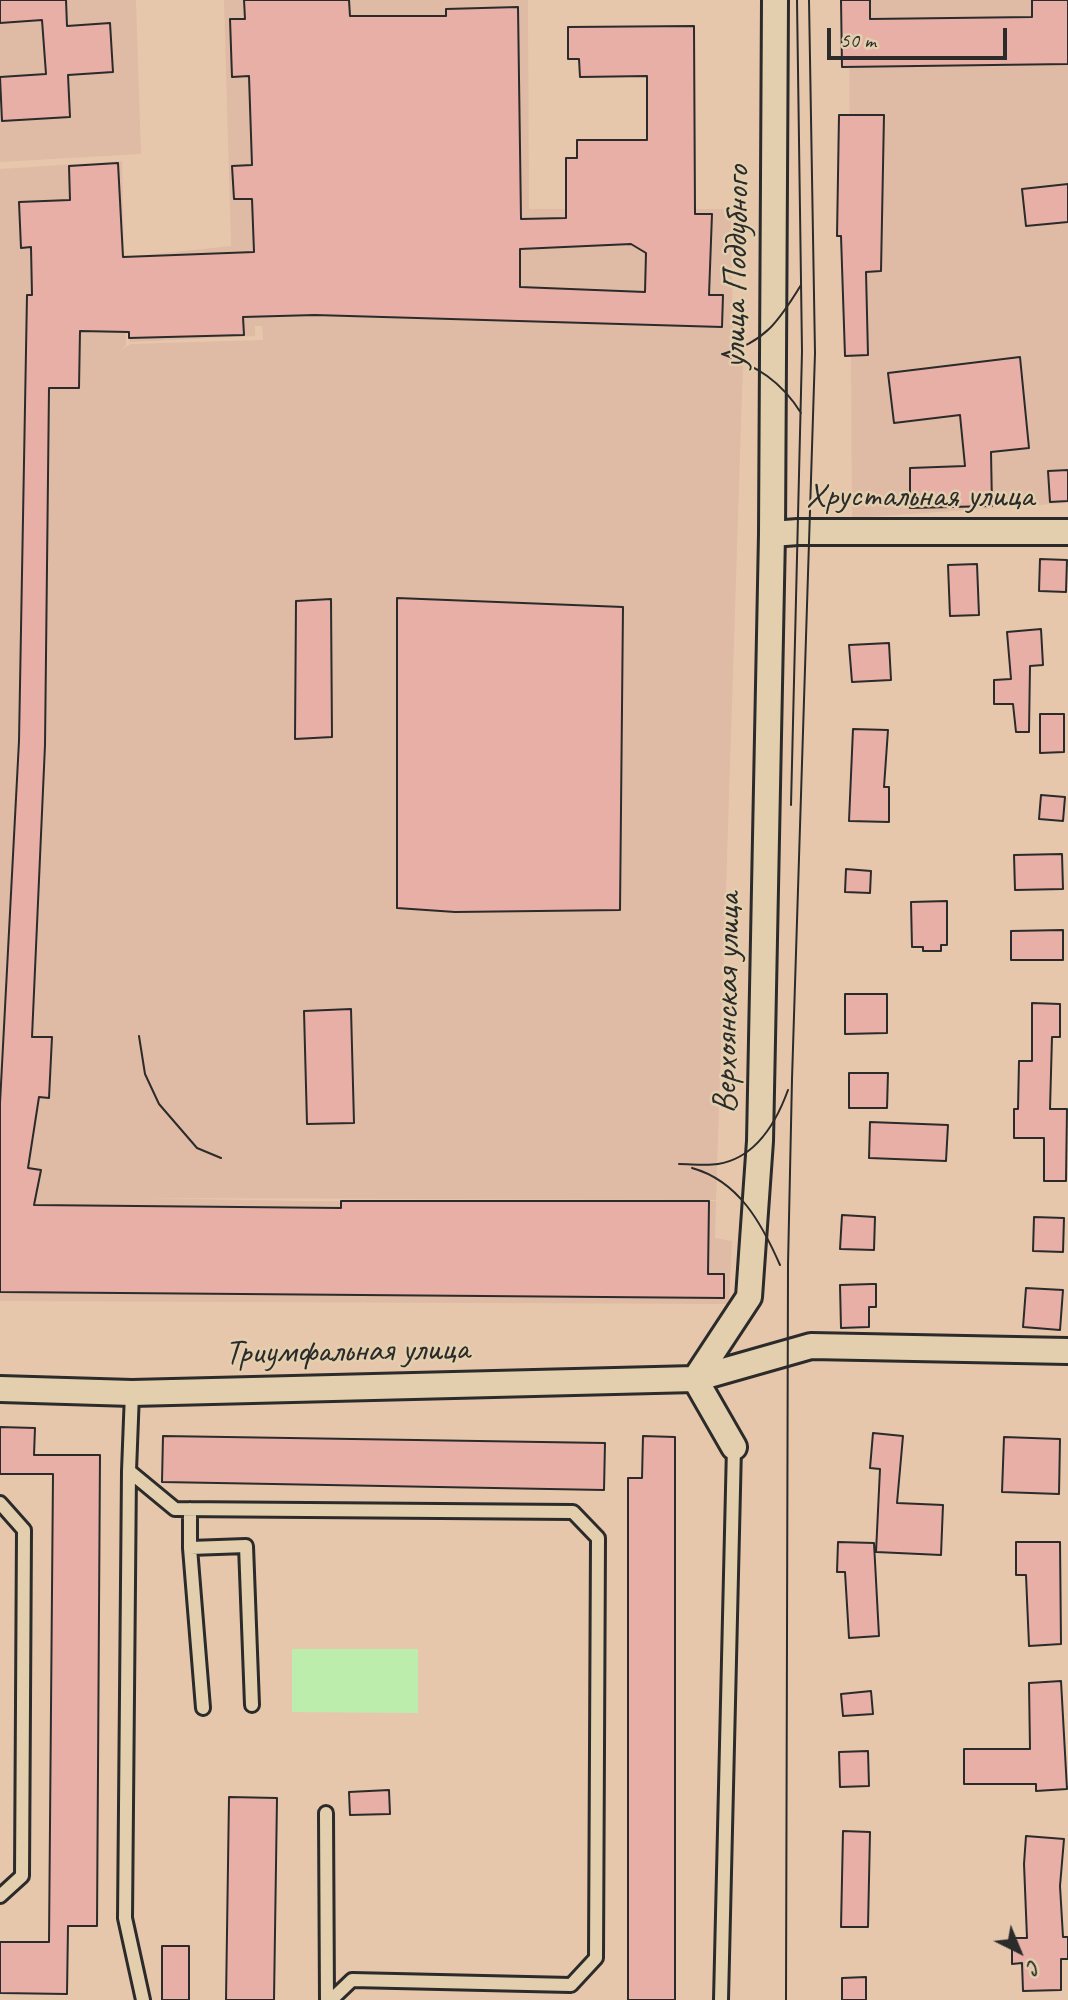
<!DOCTYPE html>
<html>
<head>
<meta charset="utf-8">
<style>
	body { margin:0 }
	#map { position:relative; width:1068px; height:2000px; overflow:hidden; background:#e7c7ac; font-family:Caveat,sans-serif }
	canvas { display:block }
	.north { position:absolute; left:984px; top:1916px; width:70px; height:70px; -webkit-text-stroke:5px #e3cfad; paint-order:stroke; rotate:137deg; font-size:19px; font-weight:700; line-height:28px; text-align:center; color:#2b2b2b }
	.north::after { content:''; display:block; margin:auto; width:24px; height:32px; background:#2b2b2b; clip-path:polygon(50% 0,100% 100%,50% 72%,0 100%) }
	.scale { position:absolute; left:827px; top:28px; width:180px; height:32px; box-sizing:border-box; border:4px solid #2b2b2b; border-top:0; padding-left:9px; font-size:21px; line-height:24px; white-space:nowrap; color:#2b2b2b; -webkit-text-stroke:5px #e3cfad; paint-order:stroke }
</style>
</head>
<body>
<div id="map">
<canvas width="1068" height="2000"></canvas>
<div class="north">С</div>
<div class="scale">50 m</div>
</div>
<script>
const context = document.querySelector('canvas').getContext('2d');
context.lineJoin = 'round';
function fill(path, color) {
  context.fillStyle = color;
  context.fill(path, 'evenodd');
}
function strokePath(path, color, width, dash) {
  context.strokeStyle = color;
  context.lineWidth = width;
  context.lineCap = dash ? 'butt' : 'round';
  context.setLineDash(dash || []);
  context.stroke(path);
}
function drawText(font, color, halo, rows, align = 'center') {
  context.font = font + ' Caveat,sans-serif';
  context.lineWidth = 5;
  context.setLineDash([]);
  context.textBaseline = 'middle';
  context.strokeStyle = halo;
  context.fillStyle = color;
  for (const [text, x, y, turn = 0] of rows) {
    context.save();
    context.translate(x, y);
    context.rotate((+turn || 0) * Math.PI / 180);
    context.textAlign = isNaN(turn) ? turn : align;
    if (halo) context.strokeText(text, 0, 0);
    context.fillText(text, 0, 0);
    context.restore();
  }
}
fill(new Path2D(`
	M 0,0 L 136,0 L 141,154 L 0,162 Z
	M 224,0 L 528,0 L 529,209 L 731,209 L 733,331 L 744,331 L 716,1200 L 139,1198 L 305,1201 L 716,1201 L 715,1238 L 732,1241 L 729,1304 L 0,1301 L 0,169 L 122,161 L 126,345 L 120,351 L 130,344 L 263,340 L 262,326 L 255,326 L 255,336 L 130,342 L 126,257 L 231,246 Z
	M 849,0 L 1068,0 L 1068,503 L 852,518 Z`), '#dfbaa5');
fill(new Path2D(`
	M 292,1649 L 418,1649 L 418,1713 L 292,1712 Z`), '#bcedad');
const building = new Path2D(`
	M 0,0 L 66,0 L 67,26 L 110,23 L 113,72 L 68,75 L 70,117 L 2,121 L 0,77 L 46,74 L 42,20 L 0,23 Z
	M 244,0 L 349,0 L 350,16 L 446,16 L 446,9 L 518,7 L 521,219 L 566,218 L 566,158 L 577,158 L 577,140 L 647,140 L 647,76 L 580,77 L 579,59 L 568,59 L 568,27 L 694,26 L 695,214 L 712,214 L 709,295 L 723,295 L 722,327 L 315,315 L 243,317 L 244,335 L 129,338 L 129,332 L 80,331 L 79,388 L 49,388 L 45,745 L 32,1037 L 52,1037 L 49,1098 L 39,1097 L 28,1168 L 41,1170 L 34,1205 L 341,1208 L 341,1201 L 709,1201 L 708,1274 L 724,1274 L 724,1298 L 0,1292 L 0,1103 L 19,741 L 27,295 L 32,295 L 31,247 L 21,248 L 19,202 L 70,200 L 69,166 L 118,163 L 123,257 L 254,252 L 252,199 L 234,199 L 232,166 L 252,165 L 249,76 L 232,77 L 230,19 L 245,19 ZM 631,244 L 646,253 L 645,292 L 520,287 L 520,249 Z
	M 841,0 L 870,0 L 870,19 L 1032,17 L 1032,0 L 1068,0 L 1068,64 L 842,67 Z
	M 839,115 L 884,115 L 881,271 L 866,272 L 868,355 L 845,356 L 841,236 L 837,236 Z
	M 1068,184 L 1068,222 L 1026,226 L 1022,189 Z
	M 1020,357 L 1029,448 L 991,452 L 992,506 L 910,508 L 910,468 L 965,466 L 960,415 L 894,423 L 888,373 Z
	M 1068,470 L 1068,501 L 1050,502 L 1048,471 Z
	M 1040,559 L 1067,560 L 1066,592 L 1039,591 Z
	M 977,564 L 979,615 L 950,616 L 948,565 Z
	M 397,598 L 623,607 L 620,910 L 455,912 L 397,908 Z
	M 331,599 L 332,737 L 295,739 L 296,601 Z
	M 1041,629 L 1043,665 L 1030,666 L 1029,732 L 1016,732 L 1013,704 L 994,704 L 994,680 L 1011,679 L 1007,632 Z
	M 889,643 L 891,680 L 852,682 L 849,645 Z
	M 1040,714 L 1064,714 L 1064,752 L 1040,753 Z
	M 853,729 L 888,730 L 884,787 L 889,787 L 889,822 L 849,821 Z
	M 1041,795 L 1065,797 L 1063,821 L 1039,819 Z
	M 1062,854 L 1063,889 L 1015,890 L 1014,855 Z
	M 846,869 L 871,871 L 870,893 L 845,892 Z
	M 947,901 L 947,945 L 941,945 L 941,951 L 923,951 L 923,947 L 912,947 L 911,902 Z
	M 1063,930 L 1063,960 L 1011,960 L 1011,931 Z
	M 845,994 L 887,994 L 887,1033 L 845,1034 Z
	M 1032,1003 L 1060,1004 L 1060,1037 L 1052,1037 L 1050,1109 L 1067,1109 L 1066,1181 L 1044,1181 L 1044,1138 L 1014,1138 L 1014,1109 L 1018,1109 L 1019,1061 L 1032,1061 Z
	M 351,1009 L 354,1123 L 307,1124 L 304,1011 Z
	M 849,1073 L 888,1073 L 887,1108 L 849,1108 Z
	M 870,1122 L 948,1125 L 946,1161 L 869,1158 Z
	M 842,1215 L 875,1217 L 874,1250 L 840,1249 Z
	M 1034,1217 L 1064,1218 L 1063,1252 L 1033,1251 Z
	M 872,1284 L 876,1284 L 876,1307 L 869,1307 L 869,1327 L 841,1328 L 840,1285 Z
	M 1026,1288 L 1063,1290 L 1060,1330 L 1023,1327 Z
	M 0,1427 L 35,1428 L 34,1455 L 100,1455 L 97,1926 L 68,1926 L 67,1994 L 0,1993 L 0,1942 L 49,1942 L 53,1474 L 0,1474 Z
	M 873,1433 L 903,1436 L 897,1503 L 943,1505 L 941,1555 L 876,1552 L 880,1469 L 870,1468 Z
	M 163,1436 L 605,1443 L 604,1490 L 162,1482 Z
	M 643,1436 L 675,1437 L 675,2000 L 628,2000 L 628,1478 L 642,1478 Z
	M 1004,1437 L 1060,1439 L 1059,1494 L 1002,1492 Z
	M 838,1542 L 874,1543 L 879,1636 L 849,1638 L 845,1572 L 837,1572 Z
	M 1016,1542 L 1060,1542 L 1061,1644 L 1029,1646 L 1026,1575 L 1016,1575 Z
	M 1061,1681 L 1067,1789 L 1036,1791 L 1036,1784 L 964,1784 L 964,1749 L 1030,1749 L 1029,1683 Z
	M 871,1691 L 873,1714 L 843,1716 L 841,1694 Z
	M 868,1751 L 869,1786 L 840,1787 L 839,1752 Z
	M 389,1790 L 390,1814 L 350,1815 L 349,1792 Z
	M 229,1797 L 277,1798 L 274,2000 L 226,2000 Z
	M 843,1831 L 870,1832 L 868,1927 L 841,1927 Z
	M 1026,1836 L 1064,1839 L 1060,1886 L 1063,1937 L 1068,1937 L 1068,1959 L 1061,1959 L 1061,1990 L 1023,1991 L 1022,1963 L 1012,1964 L 1012,1938 L 1027,1938 L 1024,1864 Z
	M 162,1946 L 189,1946 L 189,2000 L 162,2000 Z
	M 866,1977 L 866,2000 L 842,2000 L 842,1978 Z`);
fill(building, '#e7afa5');
strokePath(building, '#2b2b2b', 2);
const service = new Path2D(`
	M 132,1393 L 129,1471 L 125,1918 L 143,2000
	M 129,1471 L 175,1509 L 573,1512 L 598,1538 L 596,1958 L 571,1985 L 352,1980 L 331,2000
	M 0,1503 L 24,1530 L 22,1876 L 0,1896
	M 190,1509 L 190,1548 L 246,1546 L 252,1705
	M 190,1548 L 203,1708
	M 326,1813 L 327,2000
	M 721,2000 L 734,1447`);
const minor = new Path2D(`
	M 772,534 L 798,532 L 1068,532
	M 0,1389 L 132,1393 L 695,1379 L 811,1346 L 1068,1351
	M 734,1447 L 695,1379 L 749,1297 L 760,1141 L 772,534 L 775,0`);
strokePath(service, '#2b2b2b', 18);
strokePath(minor, '#2b2b2b', 30);
strokePath(service, '#e3cfad', 12);
strokePath(minor, '#e3cfad', 24);
strokePath(new Path2D(`
	M 722,354 C 757,366 781,381 801,413
	M 723,354 C 765,342 779,321 801,285
	M 791,805 L 802,351 L 797,0
	M 139,1036 L 145,1074 L 159,1104 L 197,1148 L 221,1158
	M 679,1164 C 691,1164 706,1166 718,1164 C 756,1158 776,1123 788,1090
	M 692,1168 C 739,1181 762,1224 780,1265
	M 786,2000 L 788,1265 L 792,1079 L 815,353 L 809,0`), '#2b2b2b', 2);
drawText('35px', '#2b2b2b', '#e3cfad', [
	["улица Поддубного",737,267,-89],
	["Хрустальная улица",920,497],
	["Верхоянская улица",728,1003,-89],
	["Триумфальная улица",347,1352,-1]
]);
</script>
</body>
</html>
